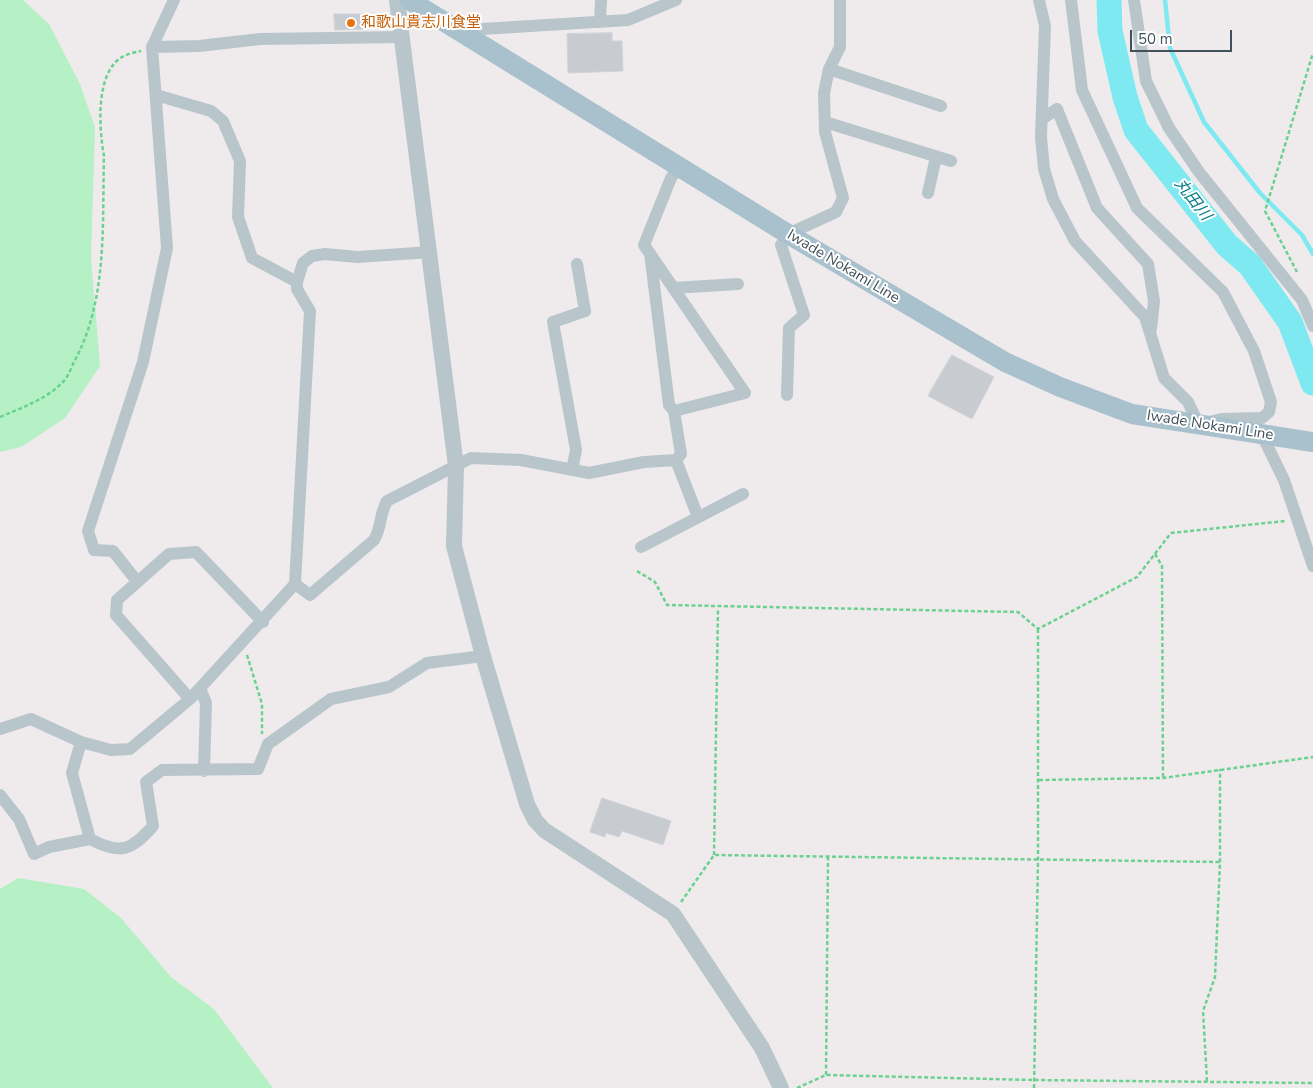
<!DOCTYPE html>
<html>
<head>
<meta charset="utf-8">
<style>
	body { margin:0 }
	#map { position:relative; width:1313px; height:1088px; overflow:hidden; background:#efebec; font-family:"Nunito Sans",sans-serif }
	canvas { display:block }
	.scale { position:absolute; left:1130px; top:30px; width:102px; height:22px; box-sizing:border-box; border:2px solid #43525a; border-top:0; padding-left:6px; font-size:15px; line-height:18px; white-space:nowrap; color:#43525a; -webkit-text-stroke:4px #fff; paint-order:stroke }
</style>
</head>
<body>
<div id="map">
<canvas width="1313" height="1088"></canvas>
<div class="scale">50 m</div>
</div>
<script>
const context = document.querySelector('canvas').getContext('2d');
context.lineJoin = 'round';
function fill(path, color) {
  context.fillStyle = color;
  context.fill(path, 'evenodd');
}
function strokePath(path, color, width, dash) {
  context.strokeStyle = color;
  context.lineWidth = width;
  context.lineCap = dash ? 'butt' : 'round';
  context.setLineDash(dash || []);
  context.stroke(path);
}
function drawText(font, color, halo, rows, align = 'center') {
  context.font = font + ' "Nunito Sans","Noto Sans JP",sans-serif';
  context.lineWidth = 4;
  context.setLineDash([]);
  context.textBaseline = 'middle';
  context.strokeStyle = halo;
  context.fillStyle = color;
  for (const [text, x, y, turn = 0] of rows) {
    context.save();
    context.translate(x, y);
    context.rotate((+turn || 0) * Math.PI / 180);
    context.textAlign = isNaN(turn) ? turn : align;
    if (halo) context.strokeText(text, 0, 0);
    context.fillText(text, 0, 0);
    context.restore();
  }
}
fill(new Path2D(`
	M 0,0 L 23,0 L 49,24 L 80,84 L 95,127 L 91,258 L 100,366 L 65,418 L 21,447 L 0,452 Z
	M 18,878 L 84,889 L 121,918 L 171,977 L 214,1009 L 273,1088 L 0,1088 L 0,889 Z`), '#b5f1c4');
strokePath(new Path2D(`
	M 1165,0 L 1170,48 L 1204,122 L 1260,193 L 1302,235 L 1313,254`), '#7fe9f1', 4.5);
strokePath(new Path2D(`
	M 1109,0 L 1110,31 L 1125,97 L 1136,130 L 1227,245 L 1250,265 L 1290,322 L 1313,383`), '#7fe9f1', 25);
const building = new Path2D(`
	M 334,14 L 367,14 L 368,29 L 335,30 Z
	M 612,33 L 612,41 L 622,41 L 623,71 L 568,73 L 567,34 Z
	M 952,355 L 994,377 L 972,419 L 928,396 Z
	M 602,798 L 671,821 L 663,845 L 622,831 L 619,837 L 606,833 L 605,837 L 590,832 Z`);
fill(building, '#c8ccd1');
strokePath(building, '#cfd3d8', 1);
strokePath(new Path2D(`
	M 1297,272 L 1265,211 L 1313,53
	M 0,417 C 23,407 45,400 63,382 C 68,377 71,368 74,362 C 108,300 102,225 104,156 C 99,129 95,73 122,57 C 127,54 135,52 141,51
	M 1155,554 L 1162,566 L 1163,778
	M 637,571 L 655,582 L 667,605 L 1018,612 L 1038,629 L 1137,577 L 1171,533 L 1285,521
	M 247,655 L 262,704 L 262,734
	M 1039,780 L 1163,778 L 1313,757
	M 714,855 L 718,608
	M 681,902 L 714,855 L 1220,862
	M 826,1075 L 828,857
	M 1207,1081 L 1203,1011 L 1215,977 L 1220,862 L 1220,769
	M 797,1088 L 826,1075 L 1034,1080 L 1313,1083
	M 1034,1088 L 1038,860 L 1038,630`), '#6bd191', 2.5, [4, 2.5]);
strokePath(new Path2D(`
	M 1039,0 L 1045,26 L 1041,137 L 1044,169 L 1053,199 L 1075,241 L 1145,317 L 1164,378 L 1188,402 L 1199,425 L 1221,419 L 1262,418 L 1269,412 L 1271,402 L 1254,351 L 1223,292 L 1137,208 L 1082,90 L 1071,0
	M 1134,0 L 1146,81 L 1169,128 L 1199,172 L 1302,300 L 1313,326
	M 600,22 L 601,0
	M 467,35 L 482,29 L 628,20 L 676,0
	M 152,47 L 199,46 L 260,39 L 402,37
	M 829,69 L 941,106
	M 156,95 L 211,111 L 223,121 L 240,161 L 238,217 L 252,258 L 297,282
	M 1042,119 L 1057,109 L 1097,208 L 1148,264 L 1154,301 L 1151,329
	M 825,122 L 951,161
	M 928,193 L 936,157
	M 431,252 L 357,257 L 325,254 L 312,256 L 303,263 L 297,282 L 297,289 L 310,311 L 295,584 L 190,699 L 130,749 L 111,750 L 81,742 L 72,773 L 90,839 C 120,855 131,851 153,826 L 146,782 L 162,770 L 258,769 L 268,744 L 331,699 L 389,687 L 427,663 L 483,656
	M 673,288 L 738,284
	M 787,395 L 789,328 L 804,315 L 781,245 L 788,234 L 836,212 L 843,198 L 825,132 L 824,93 L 829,69 L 840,47 L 840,0
	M 674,411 L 745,393 L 644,245 L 671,178 L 679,167
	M 1262,435 L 1284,480 L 1313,566
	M 676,460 L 698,517
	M 572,470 L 576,450 L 553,322 L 585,311 L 577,264
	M 641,547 L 743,494
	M 136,580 L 113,551 L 94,550 L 88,531 L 143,362 L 167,248 L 152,47 L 174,0
	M 295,584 L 310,595 L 374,540 C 382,527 379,515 387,501 L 471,458 L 521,460 L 589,473 L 644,462 L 676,460 L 681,454 L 674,411 L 669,405 L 650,253
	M 200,688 L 206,703 L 204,771
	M 190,699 L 116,615 L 117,600 L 169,554 L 196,552 L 263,622
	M 0,729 L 31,719 L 81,742
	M 0,795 L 19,819 L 34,854 L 49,847 L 90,839`), '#b8c6cc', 12);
strokePath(new Path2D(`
	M 397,0 L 456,466 L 454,546 L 483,656 L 527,804 L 535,820 L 544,830 L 673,914 L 762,1048 L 781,1088`), '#b8c6cc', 16);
strokePath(new Path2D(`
	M 409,0 L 788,234 L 1005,362 L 1060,387 L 1132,414 L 1313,442`), '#a9c0cd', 20);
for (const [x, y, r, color] of [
	[351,23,5,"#e8710a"]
]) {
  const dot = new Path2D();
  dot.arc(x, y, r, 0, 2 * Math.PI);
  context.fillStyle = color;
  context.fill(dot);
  strokePath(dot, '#fff', 2);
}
drawText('15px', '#c56008', '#fff', [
	["和歌山貴志川食堂",361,23]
], 'left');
drawText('15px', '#43525a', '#fff', [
	["Iwade Nokami Line",843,267,31],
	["Iwade Nokami Line",1210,426,9]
]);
drawText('italic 16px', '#067d86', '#fff', [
	["丸田川",1192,200,52]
]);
</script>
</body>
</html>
